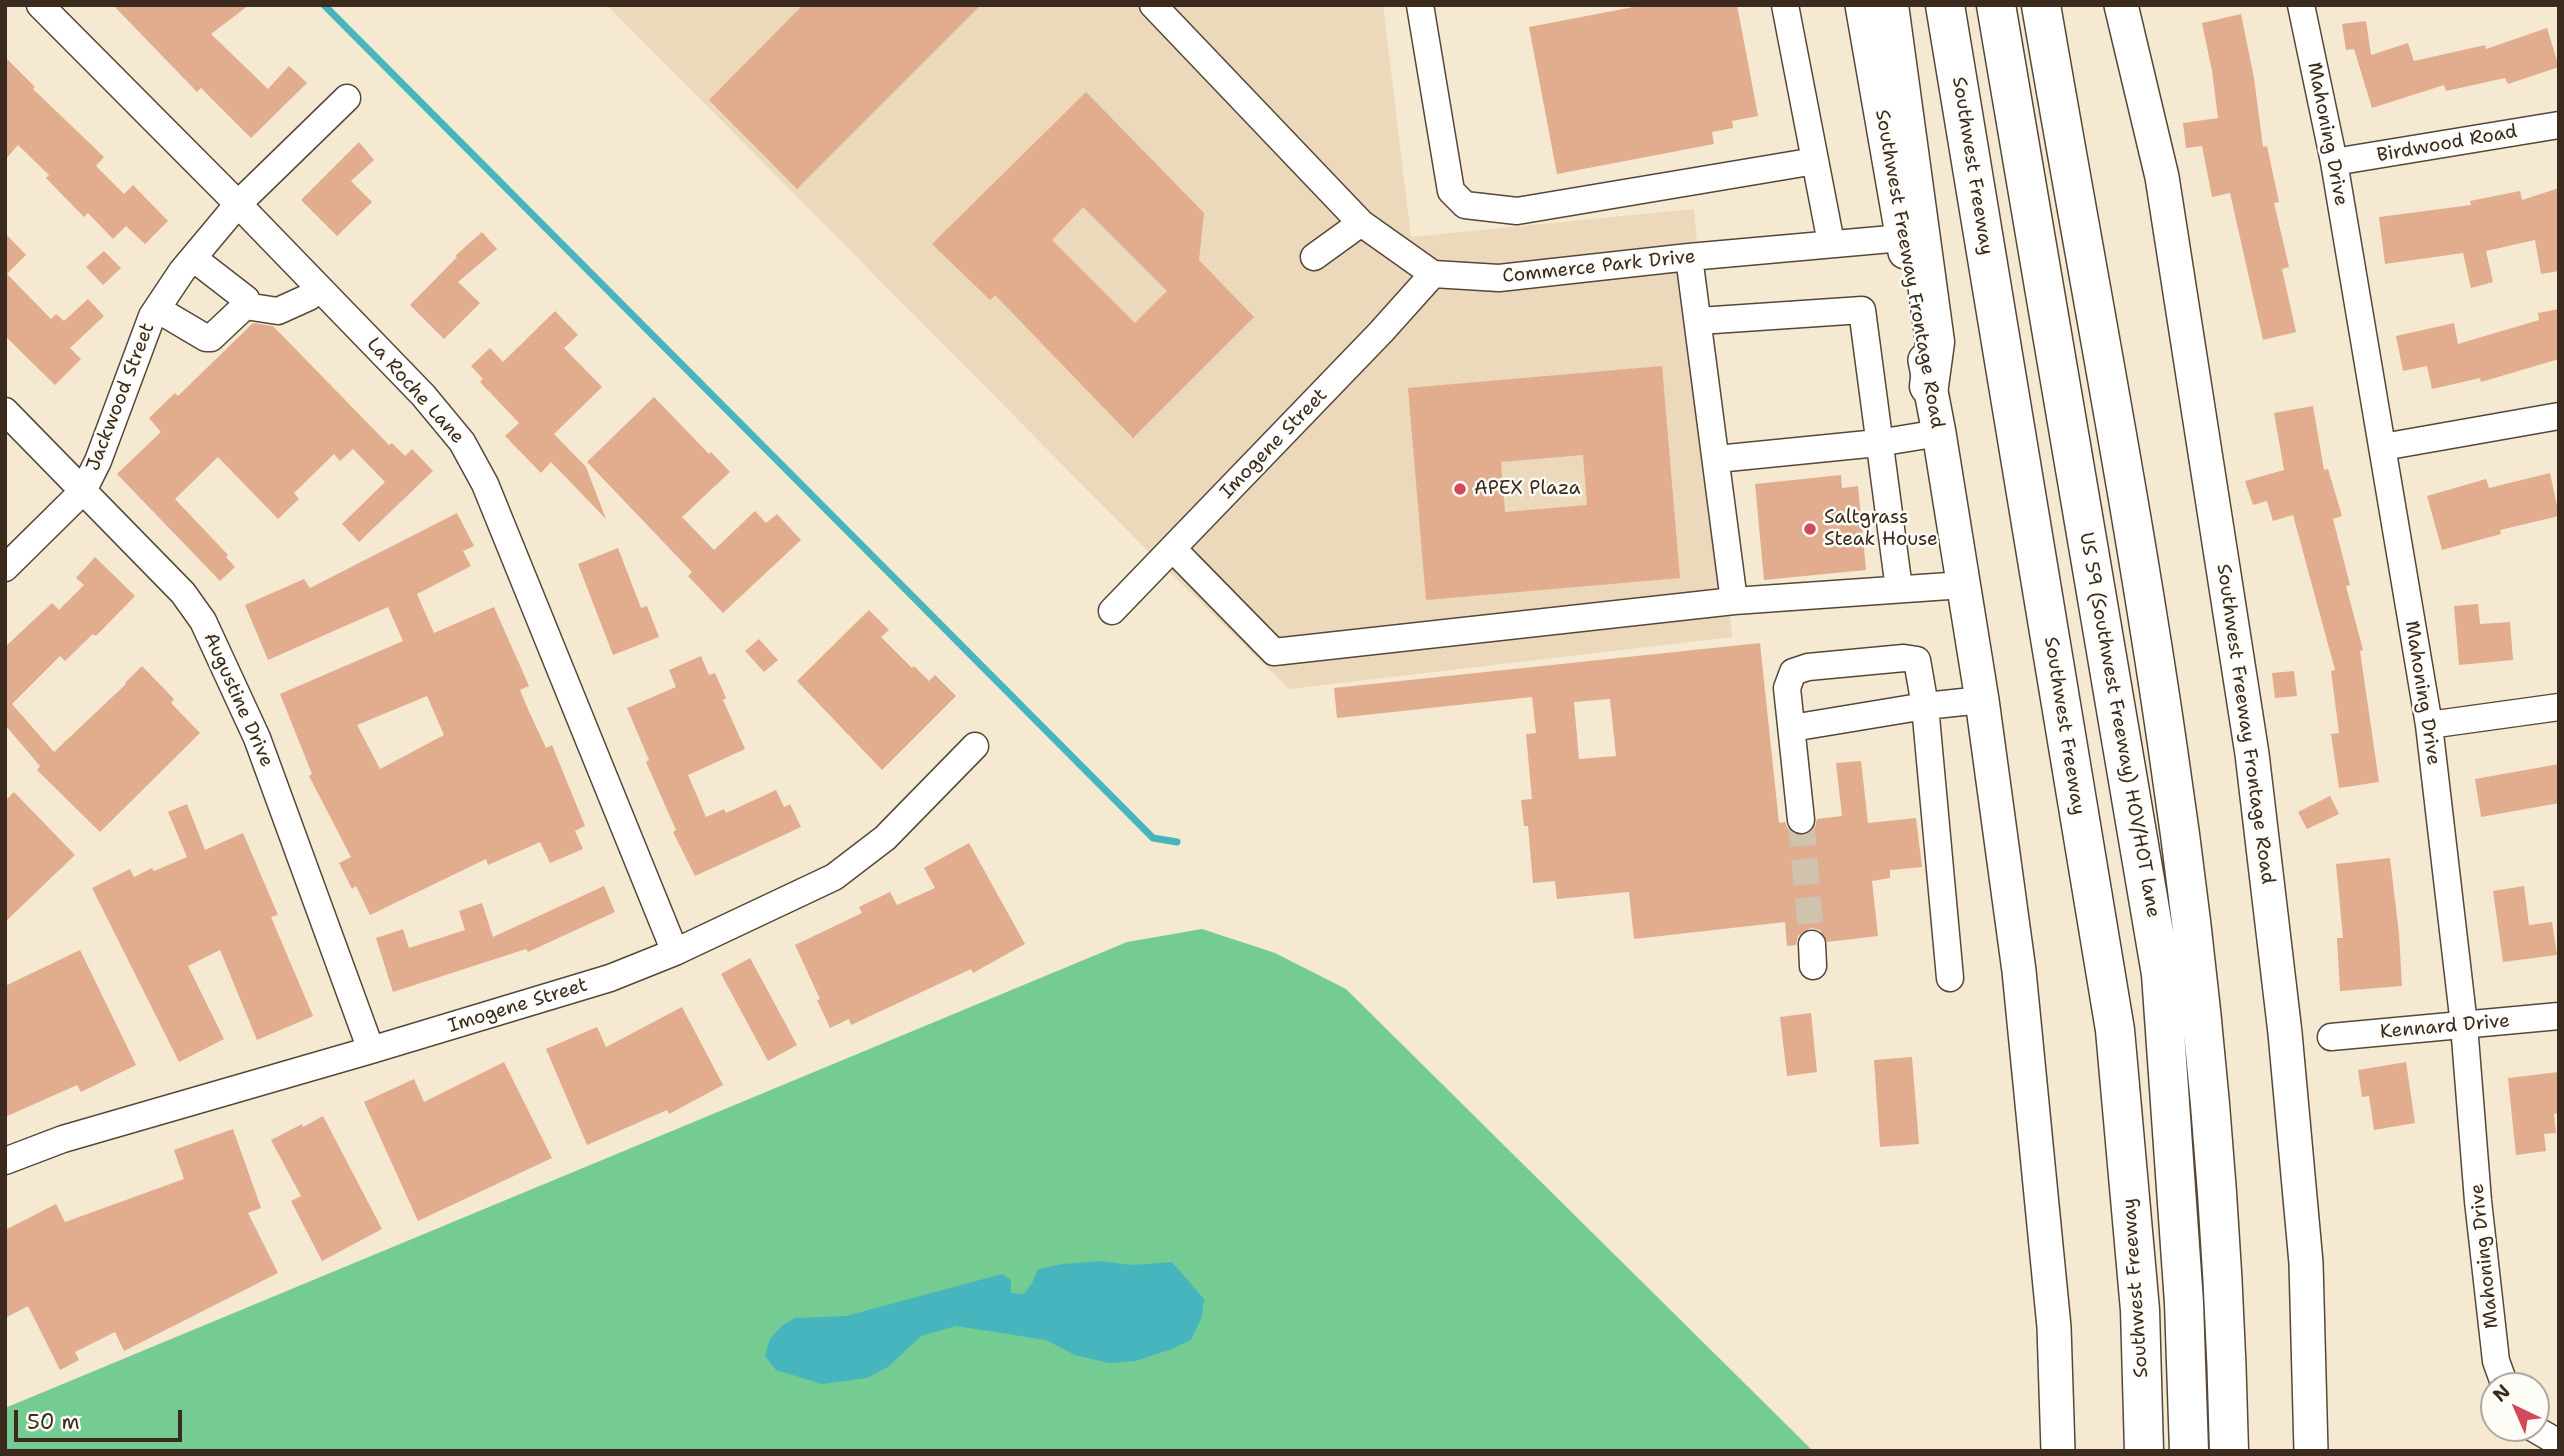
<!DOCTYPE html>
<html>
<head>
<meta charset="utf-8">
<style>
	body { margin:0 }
	#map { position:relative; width:2564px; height:1456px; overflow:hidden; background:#f5e9d1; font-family:"Shantell Sans",sans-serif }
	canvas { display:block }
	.frame { position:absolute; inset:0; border:7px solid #3b2a1e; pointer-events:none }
	.north { position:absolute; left:2480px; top:1372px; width:70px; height:70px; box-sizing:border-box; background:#fdfcf7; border:2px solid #afa8a0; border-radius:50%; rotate:316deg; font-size:19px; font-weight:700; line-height:28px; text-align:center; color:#3b2a1e }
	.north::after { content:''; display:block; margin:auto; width:24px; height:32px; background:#d1495b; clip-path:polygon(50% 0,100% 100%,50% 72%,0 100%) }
	.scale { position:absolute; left:14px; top:1410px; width:168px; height:32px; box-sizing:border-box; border:4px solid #3b2a1e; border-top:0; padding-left:9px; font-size:21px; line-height:24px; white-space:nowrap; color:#3b2a1e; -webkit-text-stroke:5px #fdfcf7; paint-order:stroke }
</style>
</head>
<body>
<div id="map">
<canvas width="2564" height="1456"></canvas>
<div class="frame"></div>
<div class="north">N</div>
<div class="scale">50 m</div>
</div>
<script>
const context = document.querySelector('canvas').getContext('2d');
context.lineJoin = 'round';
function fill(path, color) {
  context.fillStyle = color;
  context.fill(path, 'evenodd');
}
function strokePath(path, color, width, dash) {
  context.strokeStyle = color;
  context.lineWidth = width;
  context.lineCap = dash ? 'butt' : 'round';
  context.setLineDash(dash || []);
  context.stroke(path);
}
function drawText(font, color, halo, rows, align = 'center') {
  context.font = font + ' "Shantell Sans",sans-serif';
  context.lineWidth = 5;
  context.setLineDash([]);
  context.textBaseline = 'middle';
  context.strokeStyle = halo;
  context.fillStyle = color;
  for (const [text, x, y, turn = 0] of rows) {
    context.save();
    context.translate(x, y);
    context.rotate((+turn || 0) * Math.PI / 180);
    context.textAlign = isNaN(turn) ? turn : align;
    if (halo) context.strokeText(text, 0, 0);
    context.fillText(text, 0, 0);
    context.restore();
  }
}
fill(new Path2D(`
	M 607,5 L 1383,5 L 1411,237 L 1694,209 L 1732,637 L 1289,689 L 1140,543 Z`), '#ecd8ba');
fill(new Path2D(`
	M 1202,929 L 1275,953 L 1346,989 L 1813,1451 L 5,1451 L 5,1408 L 1127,942 Z`), '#74cc92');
fill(new Path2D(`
	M 1101,1261 L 1133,1265 L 1172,1262 L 1204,1299 L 1202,1316 L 1191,1340 L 1172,1349 L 1135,1361 L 1109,1363 L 1075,1355 L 1046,1340 L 956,1326 L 921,1336 L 888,1367 L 867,1378 L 822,1384 L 776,1370 L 765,1356 L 770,1339 L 783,1325 L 795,1318 L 846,1316 L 1002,1274 L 1011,1280 L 1011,1293 L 1024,1294 L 1032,1283 L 1038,1269 L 1063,1264 Z`), '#46b5be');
strokePath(new Path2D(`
	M 324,5 L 1153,838 L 1177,842`), '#46b5be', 7);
fill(new Path2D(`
	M 113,5 L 249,5 L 211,34 L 268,89 L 289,66 L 307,83 L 251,138 L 201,88 L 197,92 Z
	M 803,5 L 981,5 L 797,189 L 709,100 Z
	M 1644,5 L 1737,5 L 1758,116 L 1732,121 L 1733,128 L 1712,132 L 1714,144 L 1557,174 L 1529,27 Z
	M 2241,14 L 2254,78 L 2263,147 L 2267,146 L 2279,202 L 2274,203 L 2289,267 L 2282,269 L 2296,332 L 2263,340 L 2230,193 L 2212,197 L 2202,146 L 2186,148 L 2183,123 L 2218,118 L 2212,71 L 2202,23 Z
	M 2366,21 L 2371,55 L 2408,43 L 2414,61 L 2485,45 L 2486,49 L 2547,28 L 2559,67 L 2508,84 L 2505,78 L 2446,91 L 2444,85 L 2372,108 L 2354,49 L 2346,50 L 2342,24 Z
	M 5,57 L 35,87 L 33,89 L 104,157 L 96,166 L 124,194 L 133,185 L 168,221 L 145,244 L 126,226 L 113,239 L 88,213 L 84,217 L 46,178 L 49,175 L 18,145 L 5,160 Z
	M 1086,92 L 1204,213 L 1199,260 L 1254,317 L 1133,438 L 995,295 L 990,300 L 932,244 ZM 1083,207 L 1167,291 L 1135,323 L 1052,240 Z
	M 359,142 L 374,160 L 351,181 L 372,202 L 337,236 L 301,200 Z
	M 2559,188 L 2559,271 L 2541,274 L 2535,240 L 2486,251 L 2493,282 L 2471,288 L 2463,253 L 2385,264 L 2379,217 L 2471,205 L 2470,201 L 2520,191 L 2522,200 Z
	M 482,232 L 497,249 L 458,282 L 480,303 L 444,339 L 410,305 L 457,257 L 455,256 Z
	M 5,233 L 26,255 L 7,274 L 51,319 L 56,314 L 64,321 L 88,299 L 104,316 L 70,348 L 81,359 L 55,385 L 5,336 Z
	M 104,251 L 121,268 L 103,285 L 86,267 Z
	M 2559,309 L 2559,359 L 2481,382 L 2480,378 L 2432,389 L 2427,366 L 2403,371 L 2396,336 L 2454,323 L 2458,344 L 2539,320 L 2538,313 Z
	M 555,311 L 578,335 L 564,348 L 602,387 L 554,434 L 586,467 L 606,519 L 551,462 L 541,473 L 505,436 L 519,423 L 480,382 L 483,379 L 471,366 L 490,348 L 503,362 Z
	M 253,323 L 273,326 L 389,445 L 392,443 L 405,456 L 412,449 L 433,471 L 359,542 L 342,524 L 385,482 L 353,449 L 340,461 L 334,454 L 294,493 L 299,499 L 278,519 L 218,457 L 175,499 L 228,555 L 226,557 L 235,567 L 220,581 L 117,474 L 161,432 L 149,418 L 175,393 L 178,396 Z
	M 1662,366 L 1680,578 L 1426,600 L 1408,388 ZM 1583,455 L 1587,505 L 1505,512 L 1501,462 Z
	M 654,397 L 709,454 L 711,452 L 730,472 L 682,517 L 714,550 L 755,511 L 766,523 L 777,514 L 801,540 L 723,613 L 688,576 L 692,572 L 587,462 Z
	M 2313,406 L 2324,470 L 2328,469 L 2342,516 L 2333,519 L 2350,585 L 2346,586 L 2363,650 L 2360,651 L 2379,782 L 2339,788 L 2331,734 L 2339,733 L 2331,671 L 2335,670 L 2293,515 L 2273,521 L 2267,501 L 2253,505 L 2245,481 L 2284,470 L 2274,413 Z
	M 2550,473 L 2559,516 L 2500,530 L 2501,534 L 2442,550 L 2427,496 L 2486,479 L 2489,488 Z
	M 1841,475 L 1842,488 L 1858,486 L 1866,570 L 1764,580 L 1755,484 Z
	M 457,513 L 474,546 L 463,551 L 471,566 L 417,594 L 434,633 L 494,607 L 529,686 L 520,690 L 527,707 L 546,748 L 552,745 L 585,826 L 575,831 L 583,849 L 550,863 L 540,842 L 488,865 L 486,859 L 370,915 L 356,886 L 352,889 L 339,863 L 351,857 L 309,776 L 312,774 L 280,694 L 403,641 L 388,607 L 268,660 L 245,605 L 304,579 L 310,588 ZM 427,696 L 444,735 L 380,769 L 357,725 Z
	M 618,548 L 641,608 L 647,606 L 659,637 L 613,655 L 578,564 Z
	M 95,557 L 135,596 L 96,636 L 93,634 L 65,661 L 60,656 L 12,704 L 54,752 L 126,684 L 125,683 L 142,666 L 174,699 L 171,703 L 200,733 L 100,832 L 37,770 L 40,766 L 5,725 L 5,647 L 52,603 L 59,610 L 84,585 L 76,578 Z
	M 2478,604 L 2480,624 L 2510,622 L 2513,660 L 2459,665 L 2454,606 Z
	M 869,610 L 889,630 L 881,637 L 912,668 L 914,666 L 929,681 L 935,675 L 956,696 L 882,770 L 797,681 Z
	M 759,639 L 778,660 L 764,672 L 745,651 Z
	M 1760,643 L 1779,823 L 1785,822 L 1788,829 L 1794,834 L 1803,836 L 1815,827 L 1817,819 L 1842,816 L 1836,763 L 1861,761 L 1868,823 L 1916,818 L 1922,867 L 1890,870 L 1890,878 L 1872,881 L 1878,936 L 1827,942 L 1820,930 L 1811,928 L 1798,936 L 1796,945 L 1787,946 L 1785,922 L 1634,939 L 1629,892 L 1557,899 L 1555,881 L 1533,883 L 1528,826 L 1524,826 L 1521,800 L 1532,799 L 1526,734 L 1536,733 L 1532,697 L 1337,718 L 1334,688 ZM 1610,699 L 1616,756 L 1579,759 L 1574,702 Z
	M 701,656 L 709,675 L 715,673 L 726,698 L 723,700 L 745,749 L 688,775 L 706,817 L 724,809 L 726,813 L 776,790 L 784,807 L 790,804 L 801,827 L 695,876 L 673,832 L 676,830 L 646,762 L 649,760 L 627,708 L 676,687 L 669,670 Z
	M 2294,671 L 2297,696 L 2275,698 L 2272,673 Z
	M 2559,764 L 2559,803 L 2481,817 L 2475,779 Z
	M 14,792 L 75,855 L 5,922 L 5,801 Z
	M 2330,796 L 2339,814 L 2307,829 L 2298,812 Z
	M 187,804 L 205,850 L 243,833 L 278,915 L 271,917 L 313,1016 L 257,1040 L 220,950 L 188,966 L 224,1039 L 179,1062 L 92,888 L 130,869 L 134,877 L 152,868 L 154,871 L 187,857 L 168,812 Z
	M 969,843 L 1025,944 L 973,973 L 971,969 L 851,1025 L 849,1019 L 830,1028 L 817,1000 L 820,999 L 795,945 L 862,913 L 859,907 L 890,892 L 897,905 L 935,888 L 924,868 Z
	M 2390,858 L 2399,934 L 2402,986 L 2340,991 L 2337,938 L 2343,938 L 2336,864 Z
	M 604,886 L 615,912 L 528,952 L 526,949 L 393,992 L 376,938 L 403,929 L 409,948 L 465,930 L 459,911 L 482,903 L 493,937 Z
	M 2524,886 L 2529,925 L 2552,922 L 2557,955 L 2503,962 L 2493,891 Z
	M 80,950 L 136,1065 L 81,1092 L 77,1085 L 5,1117 L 5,986 Z
	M 750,958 L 797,1045 L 768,1061 L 721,974 Z
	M 682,1007 L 723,1085 L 669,1114 L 667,1110 L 587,1145 L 546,1049 L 597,1027 L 606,1047 Z
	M 1811,1013 L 1817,1072 L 1787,1076 L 1780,1017 Z
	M 1912,1057 L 1919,1144 L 1880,1147 L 1874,1060 Z
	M 504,1062 L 552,1158 L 418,1221 L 364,1102 L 414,1079 L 424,1102 Z
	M 2406,1062 L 2415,1123 L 2374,1130 L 2369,1096 L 2362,1097 L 2358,1070 Z
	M 2559,1072 L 2559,1113 L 2554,1114 L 2556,1133 L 2544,1134 L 2546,1151 L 2516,1155 L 2508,1078 Z
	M 323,1116 L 382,1229 L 322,1261 L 291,1201 L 301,1196 L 271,1140 L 302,1124 L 303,1127 Z
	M 233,1129 L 261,1208 L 248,1213 L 278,1273 L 124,1351 L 115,1332 L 75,1352 L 79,1360 L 60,1370 L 28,1306 L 5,1318 L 5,1230 L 56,1204 L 65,1222 L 184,1179 L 174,1150 Z`), '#e2ac8e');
strokePath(new Path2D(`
	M 1801,820 L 1812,944`), '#d0c3ad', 26, [26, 13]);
const minor = new Path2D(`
	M 40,5 L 238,204 L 423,395 L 462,442 L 485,484 L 675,952
	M 1153,5 L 1361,223 L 1433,274 L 1499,278 L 1689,257 L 1902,238
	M 1420,5 L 1451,191 L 1465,205 L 1517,211 L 1815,161
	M 1785,5 L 1831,243
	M 2301,5 L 2334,162 L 2429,725 L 2464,1025 L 2478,1201 L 2496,1361 L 2505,1386
	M 2334,162 L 2559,125
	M 1314,257 L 1361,223
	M 1689,257 L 1734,601
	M 245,306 L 278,311 L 309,297 L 318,287
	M 157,309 L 206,338 L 211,338 L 245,306 L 246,299 L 193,258
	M 1699,321 L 1862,310 L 1899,589
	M 5,411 L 183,593 L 203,621 L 257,738 L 371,1050
	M 2383,447 L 2559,416
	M 1717,459 L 1878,443 L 1939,433
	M 1173,549 L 1274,652 L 1734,601 L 1963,585
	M 5,568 L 83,491 L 98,461 L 152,316 L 182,271 L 238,204 L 347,98
	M 1112,611 L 1381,332 L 1433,274
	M 2429,725 L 2559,707
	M 1792,728 L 1925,706 L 1982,700
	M 1801,820 L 1787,688 L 1793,672 L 1808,667 L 1904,658 L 1917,660 L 1925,706 L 1950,978
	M 1812,944 L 1813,966
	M 2331,1037 L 2559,1016
	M 5,1161 L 63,1139 L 371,1050 L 610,978 L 675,952 L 834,877 L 885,838 L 975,746
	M 2533,1428 L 2559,1443`);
const major = new Path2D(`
	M 1862,5 L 1905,252
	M 2121,5 L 2162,177 L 2252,754 L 2285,1033 L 2306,1263 L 2311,1451
	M 1925,360 L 1939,433 L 1982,700 L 2019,971 L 2054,1327 L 2058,1451`);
const highway = new Path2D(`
	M 1889,5 L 1935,342 L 1929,386
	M 1945,5 L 2115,1030 L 2140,1310 L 2144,1451
	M 1996,5 L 2161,974 L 2184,1303 L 2189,1451
	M 2041,5 C 2083,251 2131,496 2167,743 C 2202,977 2224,1214 2229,1451`);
strokePath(minor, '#574739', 29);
strokePath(major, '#574739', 36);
strokePath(highway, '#574739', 41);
strokePath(minor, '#fff', 26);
strokePath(major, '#fff', 33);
strokePath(highway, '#fff', 38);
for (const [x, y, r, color] of [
	[1460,489,7,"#d1495b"],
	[1810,529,7,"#d1495b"]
]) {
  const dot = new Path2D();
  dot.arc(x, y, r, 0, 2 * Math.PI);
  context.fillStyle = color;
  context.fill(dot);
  strokePath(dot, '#fdfcf7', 2.5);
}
drawText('19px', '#3b2a1e', '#fdfcf7', [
	["Mahoning Drive",2327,134,79],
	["Birdwood Road",2447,144,-10],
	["Southwest Freeway",1972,166,81],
	["Commerce Park Drive",1599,267,-6],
	["Southwest Freeway Frontage Road",1909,269,80],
	["La Roche Lane",415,391,48],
	["Jackwood Street",121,397,-69],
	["Imogene Street",1274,444,-46],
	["Mahoning Drive",2422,693,81],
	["Augustine Drive",238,700,66],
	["Southwest Freeway Frontage Road",2245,724,82],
	["US 59 (Southwest Freeway) HOV/HOT lane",2119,725,80],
	["Southwest Freeway",2064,726,81],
	["Imogene Street",518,1006,-17],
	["Kennard Drive",2445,1027,-5],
	["Mahoning Drive",2485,1256,-96],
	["Southwest Freeway",2136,1288,-94]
]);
drawText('19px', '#3b2a1e', '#fdfcf7', [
	["APEX Plaza",1474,489],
	["Saltgrass",1824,518],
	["Steak House",1824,540]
], 'left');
</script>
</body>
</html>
